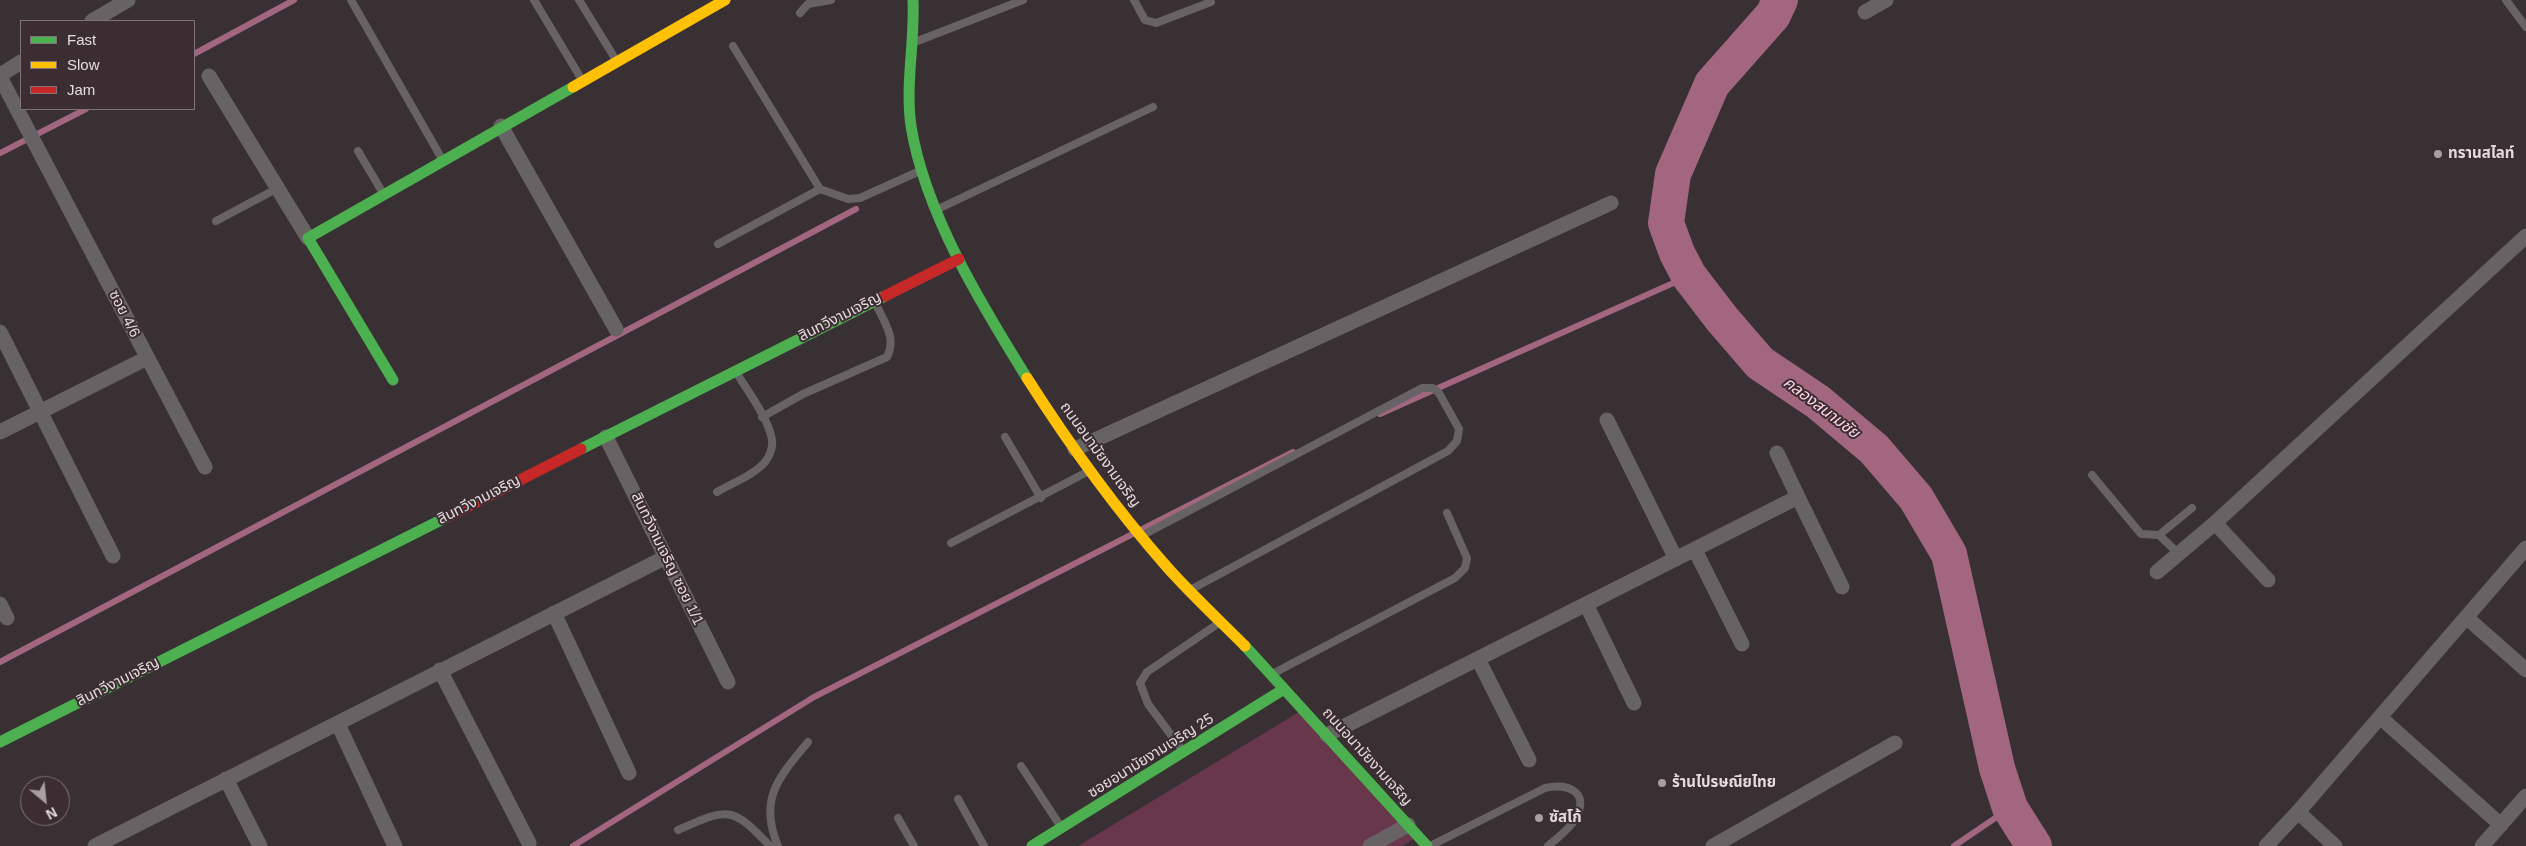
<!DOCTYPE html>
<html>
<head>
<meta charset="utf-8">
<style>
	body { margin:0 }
	#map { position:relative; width:2526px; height:846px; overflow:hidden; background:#383033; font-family:Arial,sans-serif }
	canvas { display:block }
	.legend { position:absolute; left:20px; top:20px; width:175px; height:90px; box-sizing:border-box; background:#3c2d32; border:1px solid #7f7377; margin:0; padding:6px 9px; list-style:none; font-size:15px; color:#e4dbde }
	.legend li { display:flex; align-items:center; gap:10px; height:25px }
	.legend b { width:25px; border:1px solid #7f7377 }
	.north { position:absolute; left:20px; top:776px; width:50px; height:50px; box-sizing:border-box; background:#3c2d32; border:1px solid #7f7377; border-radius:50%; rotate:152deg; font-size:14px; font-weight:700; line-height:20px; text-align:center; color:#e4dbde }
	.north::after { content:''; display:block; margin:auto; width:18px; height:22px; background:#a89fa2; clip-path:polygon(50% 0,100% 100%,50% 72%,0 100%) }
</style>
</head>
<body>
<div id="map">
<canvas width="2526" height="846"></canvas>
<ul class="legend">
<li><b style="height:6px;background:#4caf50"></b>Fast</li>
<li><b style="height:6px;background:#ffc107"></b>Slow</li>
<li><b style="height:6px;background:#c62828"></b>Jam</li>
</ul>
<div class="north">N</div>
</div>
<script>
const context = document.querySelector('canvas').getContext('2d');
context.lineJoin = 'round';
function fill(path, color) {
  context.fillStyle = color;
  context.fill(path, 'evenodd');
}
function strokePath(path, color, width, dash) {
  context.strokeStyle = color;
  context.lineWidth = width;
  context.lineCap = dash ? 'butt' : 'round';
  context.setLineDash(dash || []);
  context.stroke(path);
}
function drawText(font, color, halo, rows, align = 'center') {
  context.font = font + ' Arial,"Noto Sans Thai",sans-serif';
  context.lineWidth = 4;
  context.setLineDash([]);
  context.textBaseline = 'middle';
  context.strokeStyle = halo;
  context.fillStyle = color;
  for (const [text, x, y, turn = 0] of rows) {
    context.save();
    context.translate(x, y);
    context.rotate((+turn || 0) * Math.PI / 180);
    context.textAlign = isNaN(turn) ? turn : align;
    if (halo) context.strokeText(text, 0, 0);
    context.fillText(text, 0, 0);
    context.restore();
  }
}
fill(new Path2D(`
	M 1304,709 L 1420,835 L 1402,846 L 1078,846 Z`), '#69374c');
strokePath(new Path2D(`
	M 194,54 L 294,0
	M 0,153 L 86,109
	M 1380,414 L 1689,276
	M 0,662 L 856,209
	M 573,846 L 814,697 L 1293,452
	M 1954,846 L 2010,808`), '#a2667e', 6);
strokePath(new Path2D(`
	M 1780,0 L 1773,15 L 1712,84 L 1673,174 L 1666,223 L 1677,253 L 1689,276 L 1722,319 L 1760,363 L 1818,402 L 1874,449 L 1916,498 L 1949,554 L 1997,768 L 2010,808 L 2034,846`), '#a2667e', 36);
strokePath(new Path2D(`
	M 351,0 L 442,159
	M 534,0 L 582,80
	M 579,0 L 616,60
	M 1134,0 L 1145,20 L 1156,23 L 1211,2
	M 2506,0 L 2526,27
	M 800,13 L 808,4 L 831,0
	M 915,42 L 1023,0
	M 733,46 L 820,189
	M 358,151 L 384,195
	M 938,209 L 1153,107
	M 216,221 L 278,188
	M 718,244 L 820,189 L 848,199 L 860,198 L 922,170
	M 762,417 L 803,394 L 887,357 C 897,338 884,322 876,304
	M 1005,437 L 1041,498
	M 2092,475 L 2141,534 L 2159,535 L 2179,554
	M 717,492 C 732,483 754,475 765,462 C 770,456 773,447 772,440 C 769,419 747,390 736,372
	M 1143,535 L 1422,388 L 1433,388 L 1439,393 L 1459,429 L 1457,441 L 1448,451 L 1190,590
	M 2159,535 L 2192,508
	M 951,543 L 1089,471
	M 1274,673 L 1455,578 L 1465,568 L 1467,558 L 1447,513
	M 1183,751 L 1148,704 L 1140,683 L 1147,672 L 1219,623
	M 1021,766 L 1061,827
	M 958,799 L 984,846
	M 898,818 L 914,846
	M 678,830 C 728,808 731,805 770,846
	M 778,846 C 758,799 779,777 808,742
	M 1430,846 L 1545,788 C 1567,783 1590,791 1576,818 C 1570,829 1557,838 1548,846`), '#676364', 8);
strokePath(new Path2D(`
	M 1865,12 L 1886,0
	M 92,21 L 128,0
	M 0,75 L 21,62
	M 209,76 L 308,238
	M 0,77 L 205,467
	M 501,126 L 616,329
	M 0,332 L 113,556
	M 1607,420 L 1676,559
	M 0,432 L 147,358
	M 606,437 L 728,682
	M 1075,449 L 1611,203
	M 1777,453 L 1798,497
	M 2215,523 L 2268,580
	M 1695,550 L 1742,644
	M 2157,572 L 2215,523 L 2526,236
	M 0,604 L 7,618
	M 1586,604 L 1634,703
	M 554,613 L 629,773
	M 2466,617 L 2526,670
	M 1478,659 L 1529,760
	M 440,670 L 529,843
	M 2380,717 L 2501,825
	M 338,724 L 395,846
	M 1327,735 L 1798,497 L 1842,587
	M 226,779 L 260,846
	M 2298,812 L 2335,846
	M 95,846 L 666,557
	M 1370,846 L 1408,825
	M 1713,846 L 1895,743
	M 2266,846 L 2298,812 L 2526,548
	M 2482,846 L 2526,796`), '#676364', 15);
strokePath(new Path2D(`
	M 913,0 C 915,42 905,84 911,126 C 925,213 981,304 1027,378
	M 393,380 L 308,238 L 573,87
	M 581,449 L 885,296
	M 1245,646 L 1427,846
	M 0,742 L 445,518
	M 1032,846 L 1284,689`), '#4caf50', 11);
strokePath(new Path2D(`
	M 573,87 L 725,0
	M 1027,378 C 1069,444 1115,508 1167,567 C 1192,595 1219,620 1245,646`), '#ffc107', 11);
strokePath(new Path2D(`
	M 885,296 L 959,259
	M 445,518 L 581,449`), '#c62828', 11);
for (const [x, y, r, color] of [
	[2438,154,5,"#a89fa2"],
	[1662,783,5,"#a89fa2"],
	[1539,818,5,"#a89fa2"]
]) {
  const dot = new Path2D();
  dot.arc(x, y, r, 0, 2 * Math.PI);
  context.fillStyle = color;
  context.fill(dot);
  strokePath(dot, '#3c2d32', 2);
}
drawText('bold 15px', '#e4dbde', '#3c2d32', [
	["ทรานสไลท์",2448,154],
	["ร้านไปรษณียไทย",1672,783],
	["ซัสโก้",1549,818]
], 'left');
drawText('15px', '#e4dbde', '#3c2d32', [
	["ซอย 4/6",124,314,63],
	["สินทวีงามเจริญ",840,317,-27],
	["ถนนอนามัยงามเจริญ",1100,455,54],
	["สินทวีงามเจริญ",479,500,-27],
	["สินทวีงามเจริญ ซอย 1/1",667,559,64],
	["สินทวีงามเจริญ",118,682,-27],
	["ซอยอนามัยงามเจริญ 25",1151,756,-32],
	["ถนนอนามัยงามเจริญ",1367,757,48]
]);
drawText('italic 16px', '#fed6e4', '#3c2d32', [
	["คลองสนามชัย",1821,408,37]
]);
</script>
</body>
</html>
